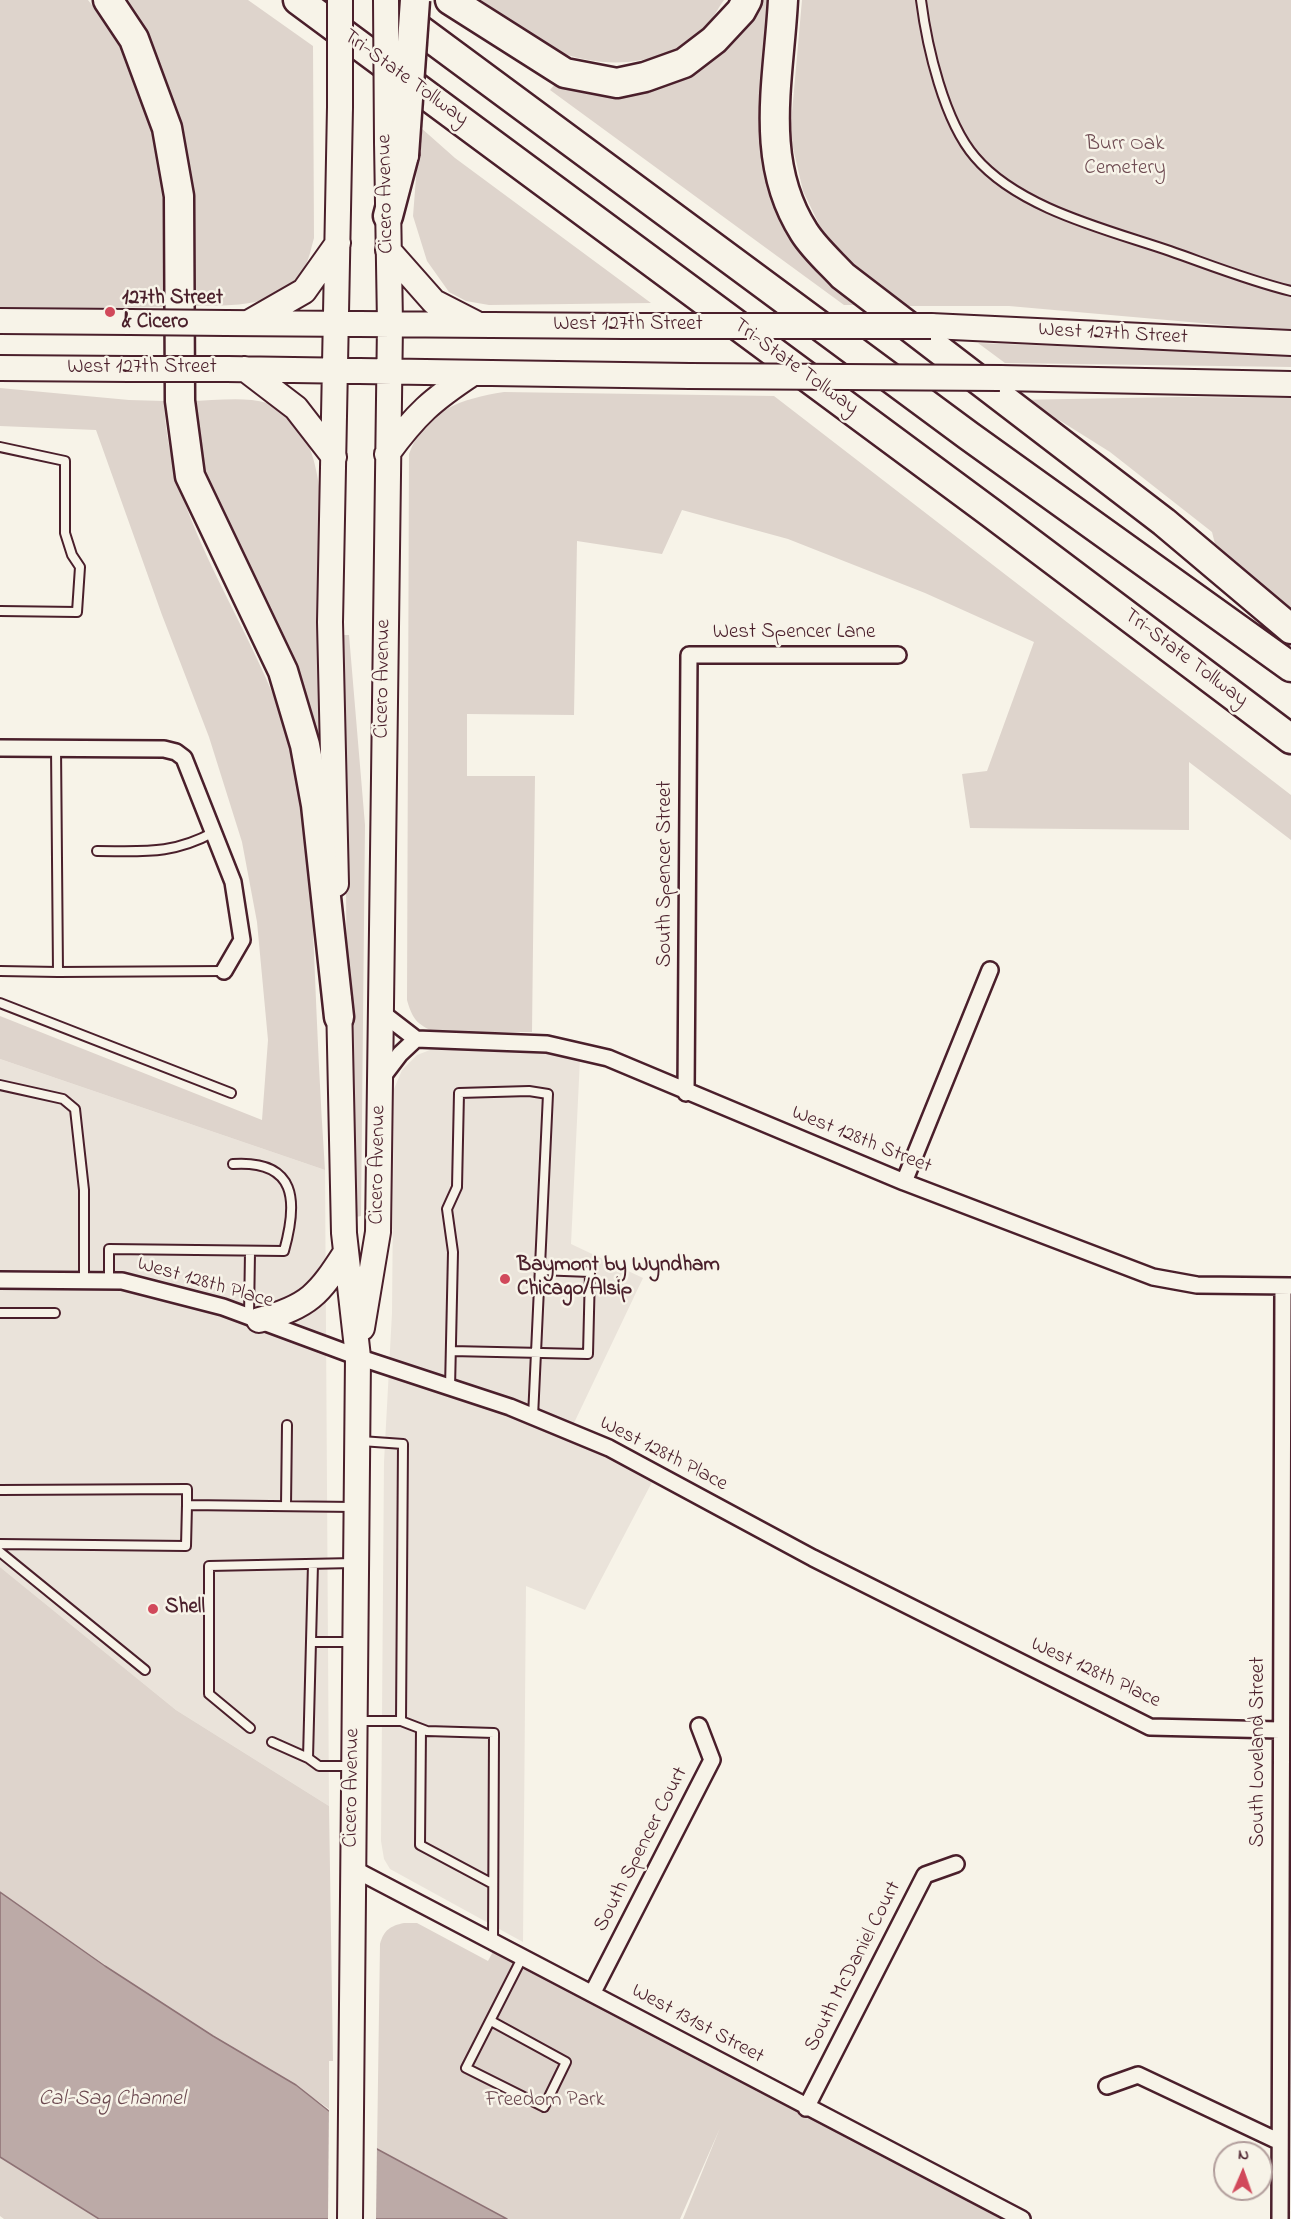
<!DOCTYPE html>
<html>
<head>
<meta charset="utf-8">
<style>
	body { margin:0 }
	#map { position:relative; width:1291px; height:2219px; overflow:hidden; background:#f7f3e8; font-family:"Indie Flower",sans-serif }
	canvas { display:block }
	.north { position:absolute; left:1213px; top:2141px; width:60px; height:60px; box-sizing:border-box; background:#f7f3e8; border:2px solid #b29e9c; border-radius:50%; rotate:2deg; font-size:16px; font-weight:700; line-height:24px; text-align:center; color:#4a1f2b }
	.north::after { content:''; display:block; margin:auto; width:21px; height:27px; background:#d1495b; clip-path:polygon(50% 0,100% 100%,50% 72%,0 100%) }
</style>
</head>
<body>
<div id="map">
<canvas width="1291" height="2219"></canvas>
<div class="north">N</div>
</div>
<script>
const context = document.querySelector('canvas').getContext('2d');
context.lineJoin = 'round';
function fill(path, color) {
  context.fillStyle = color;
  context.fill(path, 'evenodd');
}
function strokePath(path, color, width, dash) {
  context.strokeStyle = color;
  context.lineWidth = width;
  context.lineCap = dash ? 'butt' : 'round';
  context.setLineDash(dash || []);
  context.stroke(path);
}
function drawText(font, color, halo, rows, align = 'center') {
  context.font = font + ' "Indie Flower",sans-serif';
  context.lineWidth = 5;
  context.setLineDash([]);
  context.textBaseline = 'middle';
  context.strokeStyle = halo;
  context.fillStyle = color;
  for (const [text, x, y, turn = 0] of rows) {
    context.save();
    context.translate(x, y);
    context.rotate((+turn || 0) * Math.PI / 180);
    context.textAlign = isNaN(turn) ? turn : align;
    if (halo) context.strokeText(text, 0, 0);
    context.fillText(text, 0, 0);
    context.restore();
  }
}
fill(new Path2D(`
	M 450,1049 L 534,1051 L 580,1059 L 571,1244 L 643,1278 L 574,1423 L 661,1465 L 585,1610 L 526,1586 L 523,1942 L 390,1869 L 384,1859 L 381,1841 L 384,1462 L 392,1313 L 394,1089 L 402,1070 L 417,1055 L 430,1050 Z
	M 0,1059 L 325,1170 L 329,1806 L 176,1710 L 0,1567 Z`), '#eae3da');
fill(new Path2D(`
	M 0,0 L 88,0 C 122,42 149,99 159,152 C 169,202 165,256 165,307 L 0,309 Z
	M 120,0 L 248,0 L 313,46 L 314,238 C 311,248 309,261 303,270 C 278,309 234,305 192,306 L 193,280 Z
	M 481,0 L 724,0 C 718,8 713,19 706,27 C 668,66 606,71 557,51 C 530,40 505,17 481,0 Z
	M 759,0 L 773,0 L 800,248 L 823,276 L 858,305 L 844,305 L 550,90 L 556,83 L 579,90 L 606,94 L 638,91 Z
	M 802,0 L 1291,0 L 1291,331 L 1009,306 L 904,306 L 861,278 L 826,239 L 803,191 L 790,135 Z
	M 420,127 L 455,158 L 651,303 L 489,305 L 466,301 L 449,292 L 427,261 L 413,216 Z
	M 978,343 L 1291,355 L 1291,367 L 1005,363 Z
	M 0,388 L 129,400 L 164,401 C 168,528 262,634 294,755 C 312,820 311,886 314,953 C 317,1025 320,1098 325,1170 L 0,1059 L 0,1016 L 262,1120 L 268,1040 L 257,922 L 242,842 L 209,737 L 162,615 L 96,430 L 0,426 Z
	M 504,392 L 774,396 L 1291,795 L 1291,840 L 1189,762 L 1189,830 L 970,828 L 962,774 L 987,771 L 1034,642 L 925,593 L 788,539 L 682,510 L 662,554 L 577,541 L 574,715 L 467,714 L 467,776 L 535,776 L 532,1032 L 435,1032 C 417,1025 412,1018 407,1000 L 409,454 C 425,410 461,399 504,392 Z
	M 1179,397 L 1291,398 L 1291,609 L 1215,544 L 1212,532 L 1110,452 L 1059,420 L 1040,417 L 1014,400 Z
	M 189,401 C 213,401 244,396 267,403 C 315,417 320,484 323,525 L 323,763 L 198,467 Z
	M 344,635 L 349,635 L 365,825 L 361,1216 L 356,1217 L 348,1143 Z
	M 0,1567 L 176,1710 L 329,1806 L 333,2061 L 329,2061 L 329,2109 C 291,2082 252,2060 213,2036 C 140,1990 70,1941 0,1892 Z
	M 404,1923 L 417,1923 L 488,1961 L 497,1944 L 743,2073 L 740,2081 L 1001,2219 L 683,2219 L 720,2128 L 680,2219 L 507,2219 L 377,2149 L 380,1944 C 384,1930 390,1926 404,1923 Z
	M 0,2157 L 99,2219 L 4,2219 L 0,2216 Z`), '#ded4cc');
const water = new Path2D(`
	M 0,1892 L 105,1966 L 213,2036 L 296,2085 L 377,2149 L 507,2219 L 99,2219 L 0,2157 Z`);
fill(water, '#bcaaa7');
strokePath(water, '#8e7275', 1.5);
fill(new Path2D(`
	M 329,2105 L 377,2145 L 376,2219 L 328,2219 Z`), '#f7f3e8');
const service = new Path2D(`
	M 921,0 C 927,47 944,121 975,157 C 1019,209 1109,230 1170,251 C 1210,265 1250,281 1291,291
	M 0,447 L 65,461 L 65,533 L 72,555 L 80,567 L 77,612 L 0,611
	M 97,851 C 143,851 172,855 214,832
	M 0,971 L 58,972 L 56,747
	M 58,972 L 224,971
	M 0,1003 L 231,1093
	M 0,1085 L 63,1099 L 75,1109 L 84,1190 L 84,1281
	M 109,1281 L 109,1249 L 284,1251 C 298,1201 297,1160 233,1164
	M 0,1313 L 55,1313
	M 249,1316 L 250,1252
	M 451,1351 L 588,1354 L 590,1272 L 539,1270
	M 450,1388 L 453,1252 L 447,1209 L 457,1187 L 459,1093 L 529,1091 L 548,1094 L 533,1417
	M 0,1490 L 187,1489 L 187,1505
	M 286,1506 L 287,1425
	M 0,1544 L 186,1546 L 187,1505 L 354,1507
	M 0,1552 L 145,1670
	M 312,1642 L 352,1642
	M 358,1721 L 401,1721 L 403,1444 L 361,1441
	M 401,1721 L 427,1731 L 494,1733 L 493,1942
	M 250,1728 L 209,1694 L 209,1566 L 354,1563
	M 421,1729 L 420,1845 L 493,1884
	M 272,1742 L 308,1758 L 319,1766 L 351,1766
	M 308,1758 L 313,1564
	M 491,2021 L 566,2062 L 544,2107 L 466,2068 L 522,1958`);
const minor = new Path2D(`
	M 0,748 L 164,749 L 176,752 L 184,758 L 233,882 L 242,940 L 224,971
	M 381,1012 L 416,1039 L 547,1044 L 608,1058 L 904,1182 L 1153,1277 L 1197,1285 L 1291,1286
	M 381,1079 L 400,1054 L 416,1039
	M 686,1093 L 689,655 L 898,655
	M 904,1182 L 990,970
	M 0,1280 L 122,1281 L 223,1307 L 358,1357 L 510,1407 L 609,1448 L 813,1558 L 1150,1727 L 1280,1730
	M 352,1868 L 1022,2219
	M 593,1992 L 712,1760 L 699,1726
	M 1107,2086 L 1138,2075 L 1280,2142
	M 806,2108 L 925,1875 L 956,1864
	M 1280,2219 L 1283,1286`);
const primary = new Path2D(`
	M 388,250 L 434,302 L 475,323
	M 0,321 L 130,322
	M 250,322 L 304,291 L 338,243
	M 226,323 L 625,326
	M 931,326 L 1291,343
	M 0,368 L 130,369
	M 227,369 L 690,376
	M 245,369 L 296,408 L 334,457
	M 1000,378 L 1291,384
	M 387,454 C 416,414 432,400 473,373
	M 336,884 L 330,622 L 340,107
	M 339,1000 L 344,1233 L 358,1357 L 350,2219
	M 259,1320 C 309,1307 319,1294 346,1252
	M 362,1328 L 378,1232 L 390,324 L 387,142`);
const motorway = new Path2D(`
	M 108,0 L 134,39 L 167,128 L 179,196 L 180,401 L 190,476 L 283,671 L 305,745 L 316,805 L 339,1017
	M 298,0 L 991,513 L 1291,739
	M 450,0 L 565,73 L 617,83 L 645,77 L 684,63 L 714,40 L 741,11 L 747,0
	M 783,0 C 779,79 758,160 804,232 C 814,248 830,262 843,276 L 1164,522 L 1291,629
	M 397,13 L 969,436 L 1291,667
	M 388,216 L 404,155`);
strokePath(service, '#4a1f2b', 12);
strokePath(minor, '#4a1f2b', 20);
strokePath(primary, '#4a1f2b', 28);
strokePath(motorway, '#4a1f2b', 33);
strokePath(service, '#f7f3e8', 8);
strokePath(minor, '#f7f3e8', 15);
strokePath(primary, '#f7f3e8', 24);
strokePath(motorway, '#f7f3e8', 28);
const primaryBridge = new Path2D(`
	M 340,0 L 340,107
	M 386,0 L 387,142
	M 130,322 L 226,323
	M 625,326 L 931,326
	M 130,369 L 227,369
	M 690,376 L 1000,378`);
const motorwayBridge = new Path2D(`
	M 404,155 L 415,0`);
strokePath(primaryBridge, '#4a1f2b', 28, []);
strokePath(motorwayBridge, '#4a1f2b', 33, []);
strokePath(primaryBridge, '#f7f3e8', 24);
strokePath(motorwayBridge, '#f7f3e8', 28);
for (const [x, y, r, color] of [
	[110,312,6,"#d1495b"],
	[505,1279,6,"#d1495b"],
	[153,1609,6,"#d1495b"]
]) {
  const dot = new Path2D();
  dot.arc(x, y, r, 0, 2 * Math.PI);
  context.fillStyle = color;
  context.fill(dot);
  strokePath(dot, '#f7f3e8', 2);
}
drawText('21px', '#4a1f2b', '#f7f3e8', [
	["Tri-State Tollway",405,79,36],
	["Cicero Avenue",387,194,-91],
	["West 127th Street",628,326],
	["West 127th Street",1113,335,3],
	["Tri-State Tollway",795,368,36],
	["West 127th Street",142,369],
	["West Spencer Lane",794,634],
	["Tri-State Tollway",1185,659,37],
	["Cicero Avenue",384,679,-89],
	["South Spencer Street",667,874,-90],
	["West 128th Street",861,1141,22],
	["Cicero Avenue",379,1165,-89],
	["West 128th Place",205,1284,16],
	["West 128th Place",663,1455,27],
	["West 128th Place",1095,1674,25],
	["South Loveland Street",1260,1752,-90],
	["Cicero Avenue",353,1788,-89],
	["South Spencer Court",642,1850,-63],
	["South McDaniel Court",854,1967,-63],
	["West 131st Street",697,2025,28]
]);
drawText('21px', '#6f4c53', '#f7f3e8', [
	["Burr Oak",1125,146],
	["Cemetery",1125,170],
	["Freedom Park",545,2102]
]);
drawText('bold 21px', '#4a1f2b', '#f7f3e8', [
	["127th Street",122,300],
	["& Cicero",122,324],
	["Baymont by Wyndham",517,1267],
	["Chicago/Alsip",517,1291],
	["Shell",165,1609]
], 'left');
drawText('italic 22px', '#6c4950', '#f7f3e8', [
	["Cal-Sag Channel",112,2100]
]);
</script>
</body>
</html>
